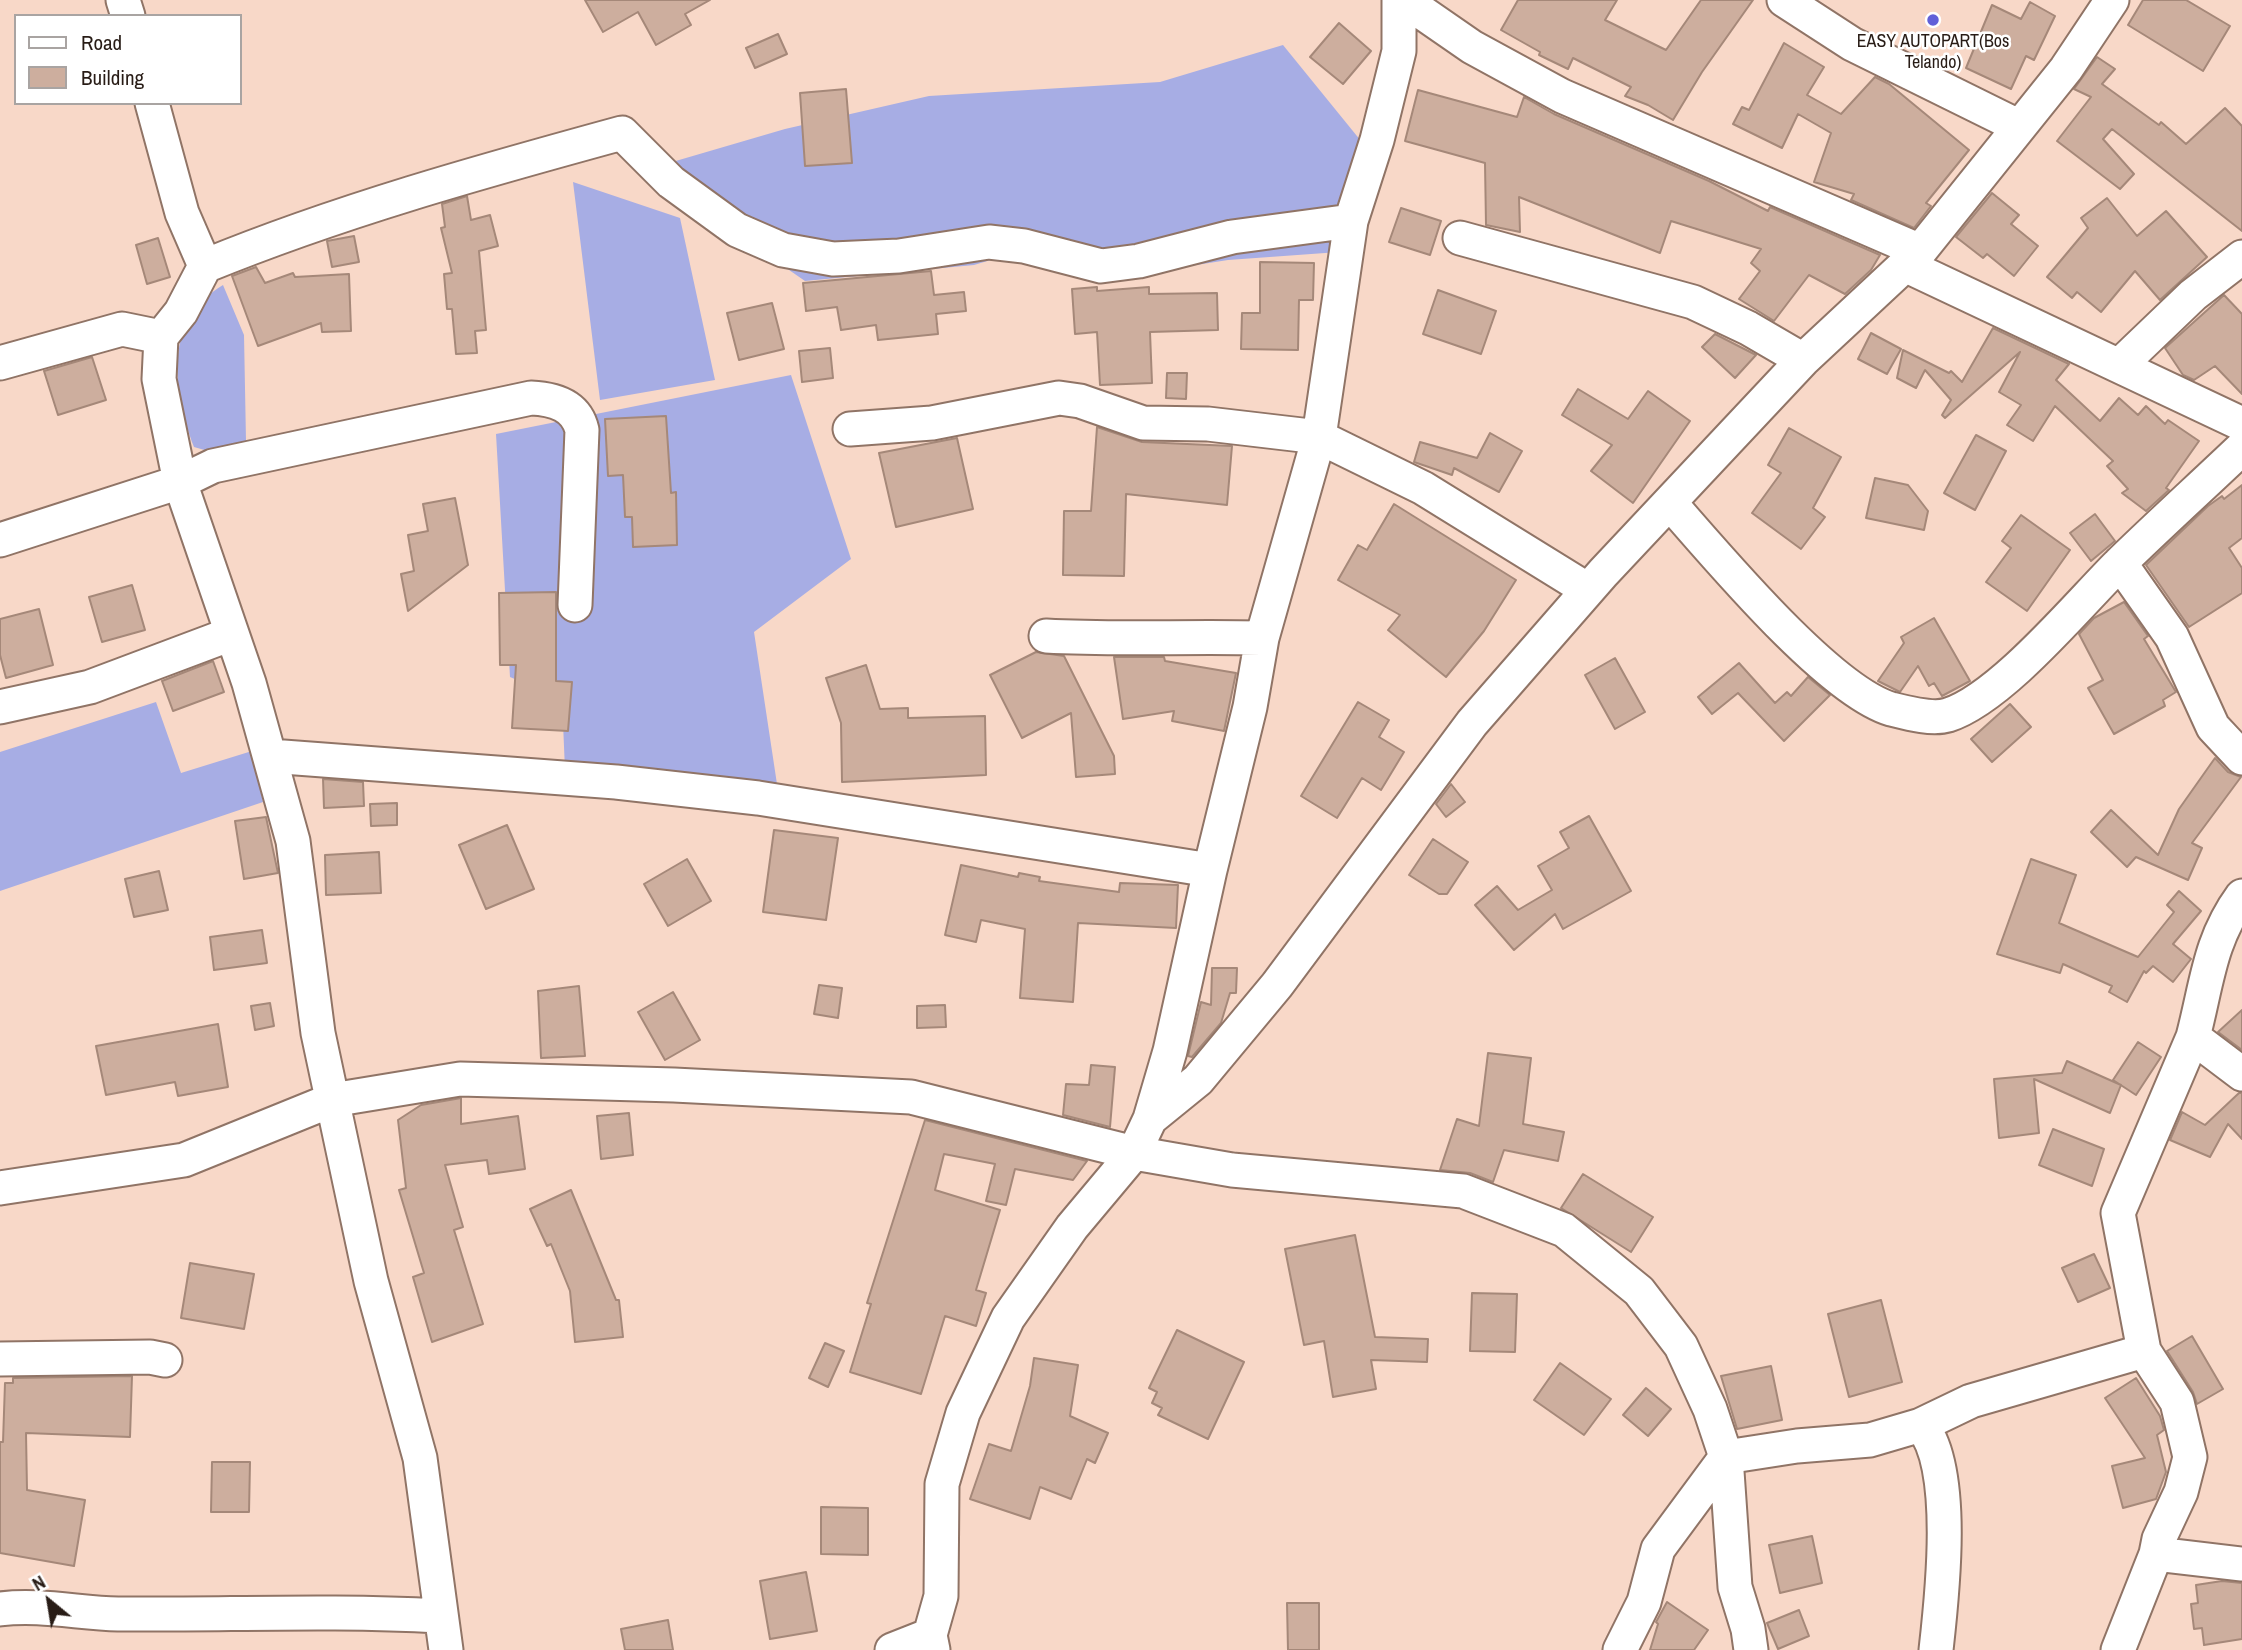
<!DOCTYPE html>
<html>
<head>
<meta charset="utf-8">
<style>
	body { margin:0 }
	#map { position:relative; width:2242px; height:1650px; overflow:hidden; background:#f8d8c8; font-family:"Archivo Narrow",sans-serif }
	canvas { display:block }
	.legend { position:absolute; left:14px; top:14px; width:228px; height:91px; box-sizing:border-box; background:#fff; border:2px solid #a9a4a2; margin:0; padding:9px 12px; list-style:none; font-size:21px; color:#281c16 }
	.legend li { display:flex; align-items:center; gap:14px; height:35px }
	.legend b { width:35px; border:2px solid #a9a4a2 }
	.north { position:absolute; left:14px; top:1566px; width:70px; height:70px; -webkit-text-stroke:5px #fff; paint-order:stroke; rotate:330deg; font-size:19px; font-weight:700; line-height:28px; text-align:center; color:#281c16 }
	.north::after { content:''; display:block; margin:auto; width:24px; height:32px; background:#281c16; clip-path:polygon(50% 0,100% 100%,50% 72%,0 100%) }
</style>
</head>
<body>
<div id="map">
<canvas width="2242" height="1650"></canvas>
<ul class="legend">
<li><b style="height:9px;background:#fff"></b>Road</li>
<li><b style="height:19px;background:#cdae9e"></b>Building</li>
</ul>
<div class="north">N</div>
</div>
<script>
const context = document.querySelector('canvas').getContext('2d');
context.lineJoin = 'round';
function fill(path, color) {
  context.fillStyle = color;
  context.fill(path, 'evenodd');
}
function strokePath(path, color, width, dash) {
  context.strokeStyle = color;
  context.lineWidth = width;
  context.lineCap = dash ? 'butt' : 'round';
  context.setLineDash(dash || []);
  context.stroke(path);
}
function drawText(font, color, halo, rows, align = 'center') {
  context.font = font + ' "Archivo Narrow",sans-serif';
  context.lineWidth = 5;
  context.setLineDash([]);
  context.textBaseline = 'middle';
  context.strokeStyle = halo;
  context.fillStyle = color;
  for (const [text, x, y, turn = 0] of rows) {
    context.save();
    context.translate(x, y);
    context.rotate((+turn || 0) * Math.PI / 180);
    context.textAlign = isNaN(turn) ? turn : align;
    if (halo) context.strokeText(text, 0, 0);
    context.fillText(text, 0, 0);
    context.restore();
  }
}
fill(new Path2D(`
	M 1283,45 L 1361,141 L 1339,252 L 1228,260 L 1107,279 L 1037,246 L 974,265 L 805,281 L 721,223 L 662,165 L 785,129 L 929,96 L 1160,82 Z
	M 573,182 L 680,218 L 715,380 L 600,400 Z
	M 223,285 L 244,335 L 246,441 L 208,451 L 194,447 C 173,391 162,321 223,285 Z
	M 791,375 L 851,559 L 754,632 L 780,804 L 566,794 L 562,699 L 510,677 L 496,434 Z
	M 156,702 L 181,773 L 252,751 L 263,802 L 0,891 L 0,752 Z`), '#a7ade4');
const building = new Path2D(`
	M 585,0 L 710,0 L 685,14 L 691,25 L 656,45 L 638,12 L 603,32 Z
	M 1518,0 L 1617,0 L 1605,20 L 1666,50 L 1701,0 L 1753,0 L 1702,72 L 1673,120 L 1648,105 L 1625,96 L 1631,87 L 1573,58 L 1568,69 L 1539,55 L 1540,52 L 1501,30 Z
	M 2143,0 L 2186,0 L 2230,26 L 2203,71 L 2128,25 Z
	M 2030,2 L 2055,16 L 2034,60 L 2026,56 L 2011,89 L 1966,68 L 1992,5 L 2021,19 Z
	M 1339,23 L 1371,51 L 1343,84 L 1310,57 Z
	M 778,34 L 787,54 L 755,68 L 746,48 Z
	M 1784,43 L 1824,67 L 1807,95 L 1841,114 L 1875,77 L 1889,84 L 1969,150 L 1926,203 L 1931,206 L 1914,228 L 1851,200 L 1854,194 L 1814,182 L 1831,133 L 1798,114 L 1782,148 L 1733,124 L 1742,107 L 1749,110 Z
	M 2097,57 L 2115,69 L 2102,84 L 2159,125 L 2161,122 L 2186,144 L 2225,108 L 2242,126 L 2242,231 L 2112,129 L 2103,139 L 2134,174 L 2120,189 L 2057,141 L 2091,97 L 2074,89 Z
	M 846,89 L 852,163 L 805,166 L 800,93 Z
	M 1418,90 L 1517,117 L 1524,97 L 1554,114 L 1709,181 L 1768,211 L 1770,207 L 1880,255 L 1871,270 L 1845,294 L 1809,275 L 1774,321 L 1739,299 L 1760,271 L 1751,263 L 1761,249 L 1671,221 L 1660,253 L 1519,197 L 1520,232 L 1486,225 L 1485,163 L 1405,141 Z
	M 1992,193 L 2019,215 L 2011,224 L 2038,246 L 2014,276 L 1987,254 L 1983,258 L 1956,237 Z
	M 467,196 L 471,220 L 490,215 L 498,246 L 479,251 L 486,330 L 475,331 L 477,353 L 456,354 L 452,309 L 447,309 L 444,274 L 452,273 L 441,228 L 445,227 L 442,204 Z
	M 2107,198 L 2137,236 L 2166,211 L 2207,257 L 2160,300 L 2135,271 L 2101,312 L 2077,292 L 2072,298 L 2047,277 L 2088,228 L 2081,218 Z
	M 1401,208 L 1441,221 L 1430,255 L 1389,242 Z
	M 354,236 L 359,262 L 332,267 L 327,241 Z
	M 158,238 L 170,277 L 147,284 L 136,245 Z
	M 1260,262 L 1314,263 L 1313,300 L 1299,300 L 1298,350 L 1241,349 L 1242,313 L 1260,313 Z
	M 256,267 L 265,283 L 293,273 L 295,277 L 349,274 L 351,331 L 322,332 L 321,323 L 258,346 L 232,276 Z
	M 931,271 L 934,295 L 964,292 L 966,311 L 936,314 L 938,334 L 878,340 L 876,325 L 841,330 L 837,307 L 806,311 L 803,283 Z
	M 1097,287 L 1097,291 L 1149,287 L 1149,294 L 1217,293 L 1218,330 L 1150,332 L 1152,383 L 1100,385 L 1097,332 L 1075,334 L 1072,289 Z
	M 1438,290 L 1496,311 L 1481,354 L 1423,334 Z
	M 2224,295 L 2242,314 L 2242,394 L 2215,366 L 2194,380 L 2183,375 L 2165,348 Z
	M 772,303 L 784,349 L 739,360 L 727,313 Z
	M 1993,328 L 2069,364 L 2056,380 L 2100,421 L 2119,398 L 2138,415 L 2146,406 L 2165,424 L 2168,420 L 2199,441 L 2166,488 L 2169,490 L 2146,511 L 2122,493 L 2128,489 L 2107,466 L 2113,461 L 2055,406 L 2033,441 L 2007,425 L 2021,405 L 1999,392 L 2020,352 L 1945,418 L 1942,415 L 1951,400 L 1925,370 L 1916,388 L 1897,378 L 1903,350 L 1949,373 L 1951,371 L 1962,382 Z
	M 1871,333 L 1901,349 L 1887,374 L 1858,359 Z
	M 1715,334 L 1756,355 L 1735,378 L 1702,347 Z
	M 830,348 L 833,378 L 802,382 L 799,351 Z
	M 92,357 L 106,400 L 58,415 L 44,371 Z
	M 1167,373 L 1187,373 L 1186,399 L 1166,398 Z
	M 1578,389 L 1628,419 L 1648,391 L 1690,421 L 1633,503 L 1591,471 L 1612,445 L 1562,415 Z
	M 666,416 L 671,493 L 676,492 L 677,545 L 633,547 L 632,517 L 625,517 L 623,475 L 608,476 L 605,419 Z
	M 1097,427 L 1142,442 L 1232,446 L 1227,505 L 1126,494 L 1124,576 L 1063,575 L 1064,511 L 1091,511 Z
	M 1789,428 L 1841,457 L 1813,508 L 1825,517 L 1801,549 L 1752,513 L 1781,473 L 1768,465 Z
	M 1490,433 L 1522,451 L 1499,492 L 1454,468 L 1452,475 L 1414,462 L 1420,442 L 1477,458 Z
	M 1976,435 L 2006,451 L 1975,510 L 1944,493 Z
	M 957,438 L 973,509 L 896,527 L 879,453 Z
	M 1875,478 L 1908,485 L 1928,511 L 1924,530 L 1866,518 Z
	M 2242,485 L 2242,538 L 2229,548 L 2242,568 L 2242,593 L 2189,627 L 2146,565 L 2208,506 L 2222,496 L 2224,499 Z
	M 455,498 L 468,565 L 408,611 L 401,574 L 414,571 L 408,535 L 428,531 L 423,504 Z
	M 1394,504 L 1516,580 L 1484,631 L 1446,677 L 1388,630 L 1400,615 L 1338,580 L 1358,545 L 1367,550 Z
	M 2095,514 L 2115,541 L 2091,561 L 2070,533 Z
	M 2021,515 L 2070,550 L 2027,611 L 1986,582 L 2011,548 L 2002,541 Z
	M 132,585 L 145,630 L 102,642 L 89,597 Z
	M 556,592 L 556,681 L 572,682 L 568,731 L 512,728 L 516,665 L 500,665 L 499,593 Z
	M 2124,602 L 2148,636 L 2144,639 L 2176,692 L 2163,700 L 2165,706 L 2114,734 L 2088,688 L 2103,680 L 2079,634 L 2094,618 Z
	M 39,609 L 53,665 L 6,678 L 0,655 L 0,619 Z
	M 1934,618 L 1970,681 L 1942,696 L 1934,683 L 1929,686 L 1918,666 L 1900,692 L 1878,681 L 1904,643 L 1901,637 Z
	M 1036,652 L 1064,656 L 1114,756 L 1115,774 L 1076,777 L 1071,713 L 1022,738 L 990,675 Z
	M 1114,657 L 1164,657 L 1165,661 L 1236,673 L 1224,731 L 1172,721 L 1174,711 L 1123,719 Z
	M 1615,658 L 1645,712 L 1615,729 L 1585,675 Z
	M 213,661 L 224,692 L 173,711 L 162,681 Z
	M 1739,663 L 1775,703 L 1787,692 L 1791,696 L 1808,677 L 1830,695 L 1784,741 L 1738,693 L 1712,714 L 1698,697 Z
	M 866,665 L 880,709 L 908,708 L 908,718 L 985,716 L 986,775 L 842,782 L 841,723 L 826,678 Z
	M 1358,702 L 1389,720 L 1379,737 L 1404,752 L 1381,790 L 1362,778 L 1337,818 L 1301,796 Z
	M 2010,704 L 2031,727 L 1992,762 L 1971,739 Z
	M 2215,758 L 2228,772 L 2241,777 L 2192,843 L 2202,848 L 2188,880 L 2136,857 L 2127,867 L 2091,832 L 2111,810 L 2158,855 L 2179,809 Z
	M 323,779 L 363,782 L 364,806 L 324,808 Z
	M 1451,784 L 1465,802 L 1446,817 L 1436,804 Z
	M 397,803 L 397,825 L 371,826 L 370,804 Z
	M 1589,816 L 1631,891 L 1563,929 L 1555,914 L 1514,950 L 1475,905 L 1497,886 L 1518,910 L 1552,890 L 1538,866 L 1569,848 L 1560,832 Z
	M 266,817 L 278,873 L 244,879 L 235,821 Z
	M 507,825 L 534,889 L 486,909 L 459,845 Z
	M 774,830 L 838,838 L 826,920 L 763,912 Z
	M 1433,839 L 1468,862 L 1447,894 L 1439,894 L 1409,875 Z
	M 379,852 L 381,893 L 326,895 L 325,855 Z
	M 687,859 L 711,901 L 668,926 L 644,884 Z
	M 2031,859 L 2076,875 L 2059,923 L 2138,957 L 2174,912 L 2167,905 L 2179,891 L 2201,911 L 2173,944 L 2191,959 L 2173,982 L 2153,966 L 2146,973 L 2144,971 L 2127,1002 L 2109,992 L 2112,986 L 2063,964 L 2060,973 L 1997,954 Z
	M 961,865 L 1018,877 L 1019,873 L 1040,877 L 1039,881 L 1119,892 L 1120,883 L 1178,885 L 1176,928 L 1078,923 L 1073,1002 L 1020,998 L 1025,929 L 981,920 L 976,942 L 945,935 Z
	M 159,871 L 168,910 L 134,917 L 125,879 Z
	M 262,930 L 267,963 L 214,970 L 210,937 Z
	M 1212,968 L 1237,968 L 1236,993 L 1230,993 L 1221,1023 L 1192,1057 L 1188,1056 L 1201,1002 L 1211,1005 Z
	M 819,985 L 842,988 L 838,1018 L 814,1014 Z
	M 579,986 L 585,1056 L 541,1058 L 538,991 Z
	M 673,992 L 700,1040 L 665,1060 L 638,1012 Z
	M 270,1003 L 274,1026 L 255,1030 L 251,1006 Z
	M 945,1005 L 946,1027 L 917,1028 L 917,1006 Z
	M 2242,1010 L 2242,1050 L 2218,1032 Z
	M 218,1024 L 228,1087 L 178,1096 L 175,1082 L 106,1095 L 96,1046 Z
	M 2138,1042 L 2161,1057 L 2136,1095 L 2113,1080 Z
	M 1488,1053 L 1531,1058 L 1523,1124 L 1564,1132 L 1558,1161 L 1504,1150 L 1493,1182 L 1470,1173 L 1440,1170 L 1457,1119 L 1479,1126 Z
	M 2067,1061 L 2121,1085 L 2110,1113 L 2034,1079 L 2039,1133 L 1999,1138 L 1994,1079 L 2062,1073 Z
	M 1091,1065 L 1115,1067 L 1110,1127 L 1063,1115 L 1066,1084 L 1089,1085 Z
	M 2239,1093 L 2242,1093 L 2242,1139 L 2228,1124 L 2210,1157 L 2170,1140 L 2182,1112 L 2205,1125 Z
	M 461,1098 L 461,1124 L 518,1116 L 525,1169 L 489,1174 L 487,1160 L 445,1165 L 463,1227 L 454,1230 L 483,1324 L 432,1342 L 413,1277 L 424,1273 L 399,1190 L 406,1188 L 398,1120 L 421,1105 Z
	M 629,1113 L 633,1155 L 601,1159 L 597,1116 Z
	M 925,1120 L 1087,1161 L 1073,1180 L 1015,1169 L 1006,1205 L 986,1201 L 995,1164 L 944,1154 L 935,1190 L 1000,1210 L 976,1290 L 986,1293 L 976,1326 L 945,1316 L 921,1394 L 850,1372 L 871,1304 L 867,1303 Z
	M 2053,1129 L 2104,1149 L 2092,1186 L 2039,1165 Z
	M 1583,1174 L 1653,1217 L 1631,1252 L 1561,1208 Z
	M 571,1190 L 616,1300 L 619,1300 L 623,1337 L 575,1342 L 570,1291 L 551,1244 L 547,1246 L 530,1209 Z
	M 1355,1235 L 1375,1337 L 1428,1339 L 1427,1362 L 1371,1360 L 1376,1389 L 1333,1397 L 1324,1341 L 1304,1345 L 1285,1249 Z
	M 2094,1254 L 2110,1288 L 2078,1302 L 2062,1268 Z
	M 190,1263 L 254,1274 L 244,1329 L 181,1318 Z
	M 1472,1293 L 1517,1294 L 1515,1352 L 1470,1351 Z
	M 1881,1300 L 1902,1382 L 1849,1397 L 1828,1314 Z
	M 1177,1330 L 1244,1362 L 1208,1439 L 1158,1415 L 1162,1408 L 1152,1403 L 1157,1392 L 1149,1388 Z
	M 2192,1336 L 2223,1389 L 2197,1404 L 2193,1392 L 2167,1351 Z
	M 825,1343 L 844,1351 L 828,1387 L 809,1378 Z
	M 1034,1358 L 1078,1365 L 1070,1416 L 1108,1433 L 1095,1463 L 1087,1459 L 1071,1499 L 1040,1487 L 1030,1519 L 970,1499 L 989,1444 L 1011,1451 L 1030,1386 Z
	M 1560,1363 L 1611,1399 L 1584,1435 L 1534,1400 Z
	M 1771,1366 L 1782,1420 L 1737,1429 L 1721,1376 Z
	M 132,1376 L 130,1437 L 26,1433 L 27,1490 L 85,1500 L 74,1566 L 0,1553 L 0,1442 L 3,1442 L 5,1383 L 13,1383 L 13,1378 Z
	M 2136,1378 L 2160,1416 L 2164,1430 L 2157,1435 L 2166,1472 L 2156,1499 L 2123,1508 L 2112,1466 L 2145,1458 L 2105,1398 Z
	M 1646,1388 L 1671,1409 L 1648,1436 L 1623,1415 Z
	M 212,1462 L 250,1462 L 249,1512 L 211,1512 Z
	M 821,1507 L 868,1508 L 868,1555 L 821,1554 Z
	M 1812,1536 L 1822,1583 L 1780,1593 L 1769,1545 Z
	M 806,1572 L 817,1631 L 770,1639 L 760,1581 Z
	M 2222,1581 L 2242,1583 L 2242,1639 L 2204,1645 L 2202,1628 L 2194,1629 L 2191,1604 L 2198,1603 L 2196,1585 Z
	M 1667,1602 L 1708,1630 L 1694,1650 L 1650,1650 L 1658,1624 L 1656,1622 Z
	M 1287,1603 L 1319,1603 L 1319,1650 L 1288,1650 Z
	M 1799,1610 L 1809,1636 L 1778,1649 L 1767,1623 Z
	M 668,1620 L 673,1650 L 625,1650 L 621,1629 Z`);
fill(building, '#cdae9e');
strokePath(building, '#a58879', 2);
const minor = new Path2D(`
	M 123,0 L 128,16
	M 1404,0 L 1472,47 L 1562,96 L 1920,251
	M 1784,0 L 1852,44 L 2018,126
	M 152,103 L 182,213 L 205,266 C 339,211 483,171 622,133 L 671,182 L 737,230 L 783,250 L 833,259 L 899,256 L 989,242 L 1024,246 L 1101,266 L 1139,261 L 1232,237 L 1351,221
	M 1460,238 L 1693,302 L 1748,328 L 1803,360
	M 1905,265 L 2242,424
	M 205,266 L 181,312 L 161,337 L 159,379 L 180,482 L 249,683 L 293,841 L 318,1033 L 371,1281 L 420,1458 L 446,1650
	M 0,363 L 122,329 L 161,337
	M 2121,364 L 2193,295 L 2242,257
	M 850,429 L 932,423 L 1059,398 L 1080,401 L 1143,423 L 1208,424 L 1319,437 L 1423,488 L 1588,590
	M 1670,503 C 1716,555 1828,690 1891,709 C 1907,713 1932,720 1948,715 C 2001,698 2077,606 2118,565 C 2159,525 2201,487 2242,448
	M 0,540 L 180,482 L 213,466 L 531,398 C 554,399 576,405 582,430 L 575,605
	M 2120,563 L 2172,637 L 2213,727 L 2242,758
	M 1046,636 C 1118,640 1190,636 1262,638
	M 0,707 L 90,687 L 231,634
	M 270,756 L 616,782 L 758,798 L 1210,870
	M 2242,896 C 2209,941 2207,984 2193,1037 L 2242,1074
	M 1150,1119 L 1198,1080 L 1277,985 L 1472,723 L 1603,573 L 1803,360 L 1920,251 L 2066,69 L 2112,0
	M 0,1188 L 184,1160 L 332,1100 L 460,1079 L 674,1085 L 911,1097 L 1134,1153 L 1232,1170 L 1463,1191 L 1564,1230 L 1639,1291 L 1681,1346 L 1710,1409 L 1726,1457 L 1735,1587 L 1748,1629 L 1751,1650
	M 0,1359 L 150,1357 L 165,1360
	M 1921,1425 L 1971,1401 L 2144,1351
	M 2156,1554 L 2242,1564
	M 0,1609 C 39,1604 79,1613 118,1614 C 225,1615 332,1610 439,1616
	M 892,1650 L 930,1635
	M 933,1650 L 930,1635 L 941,1596 L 942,1484 L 963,1413 L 1008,1318 L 1072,1227 L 1134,1153 L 1150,1119 L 1170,1051 L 1210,870 L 1250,707 L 1262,638 L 1319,437 L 1351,221 L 1377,140 L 1399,51 L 1399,0
	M 1620,1650 L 1644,1602 L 1658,1549 L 1726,1457 L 1797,1446 L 1870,1440 L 1921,1425 C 1957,1467 1942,1597 1936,1650
	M 2118,1650 L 2156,1554 L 2159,1539 L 2181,1492 L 2190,1457 L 2177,1402 L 2144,1351 L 2118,1213 L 2193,1037`);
strokePath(minor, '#907466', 37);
strokePath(minor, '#fff', 33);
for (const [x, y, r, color] of [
	[1933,20,7,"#6160d8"]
]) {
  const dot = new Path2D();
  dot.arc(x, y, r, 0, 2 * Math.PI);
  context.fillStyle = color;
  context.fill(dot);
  strokePath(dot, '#fff', 2.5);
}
drawText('18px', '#281c16', '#fff', [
	["EASY AUTOPART(Bos",1933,42],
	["Telando)",1933,63]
]);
</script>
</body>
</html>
